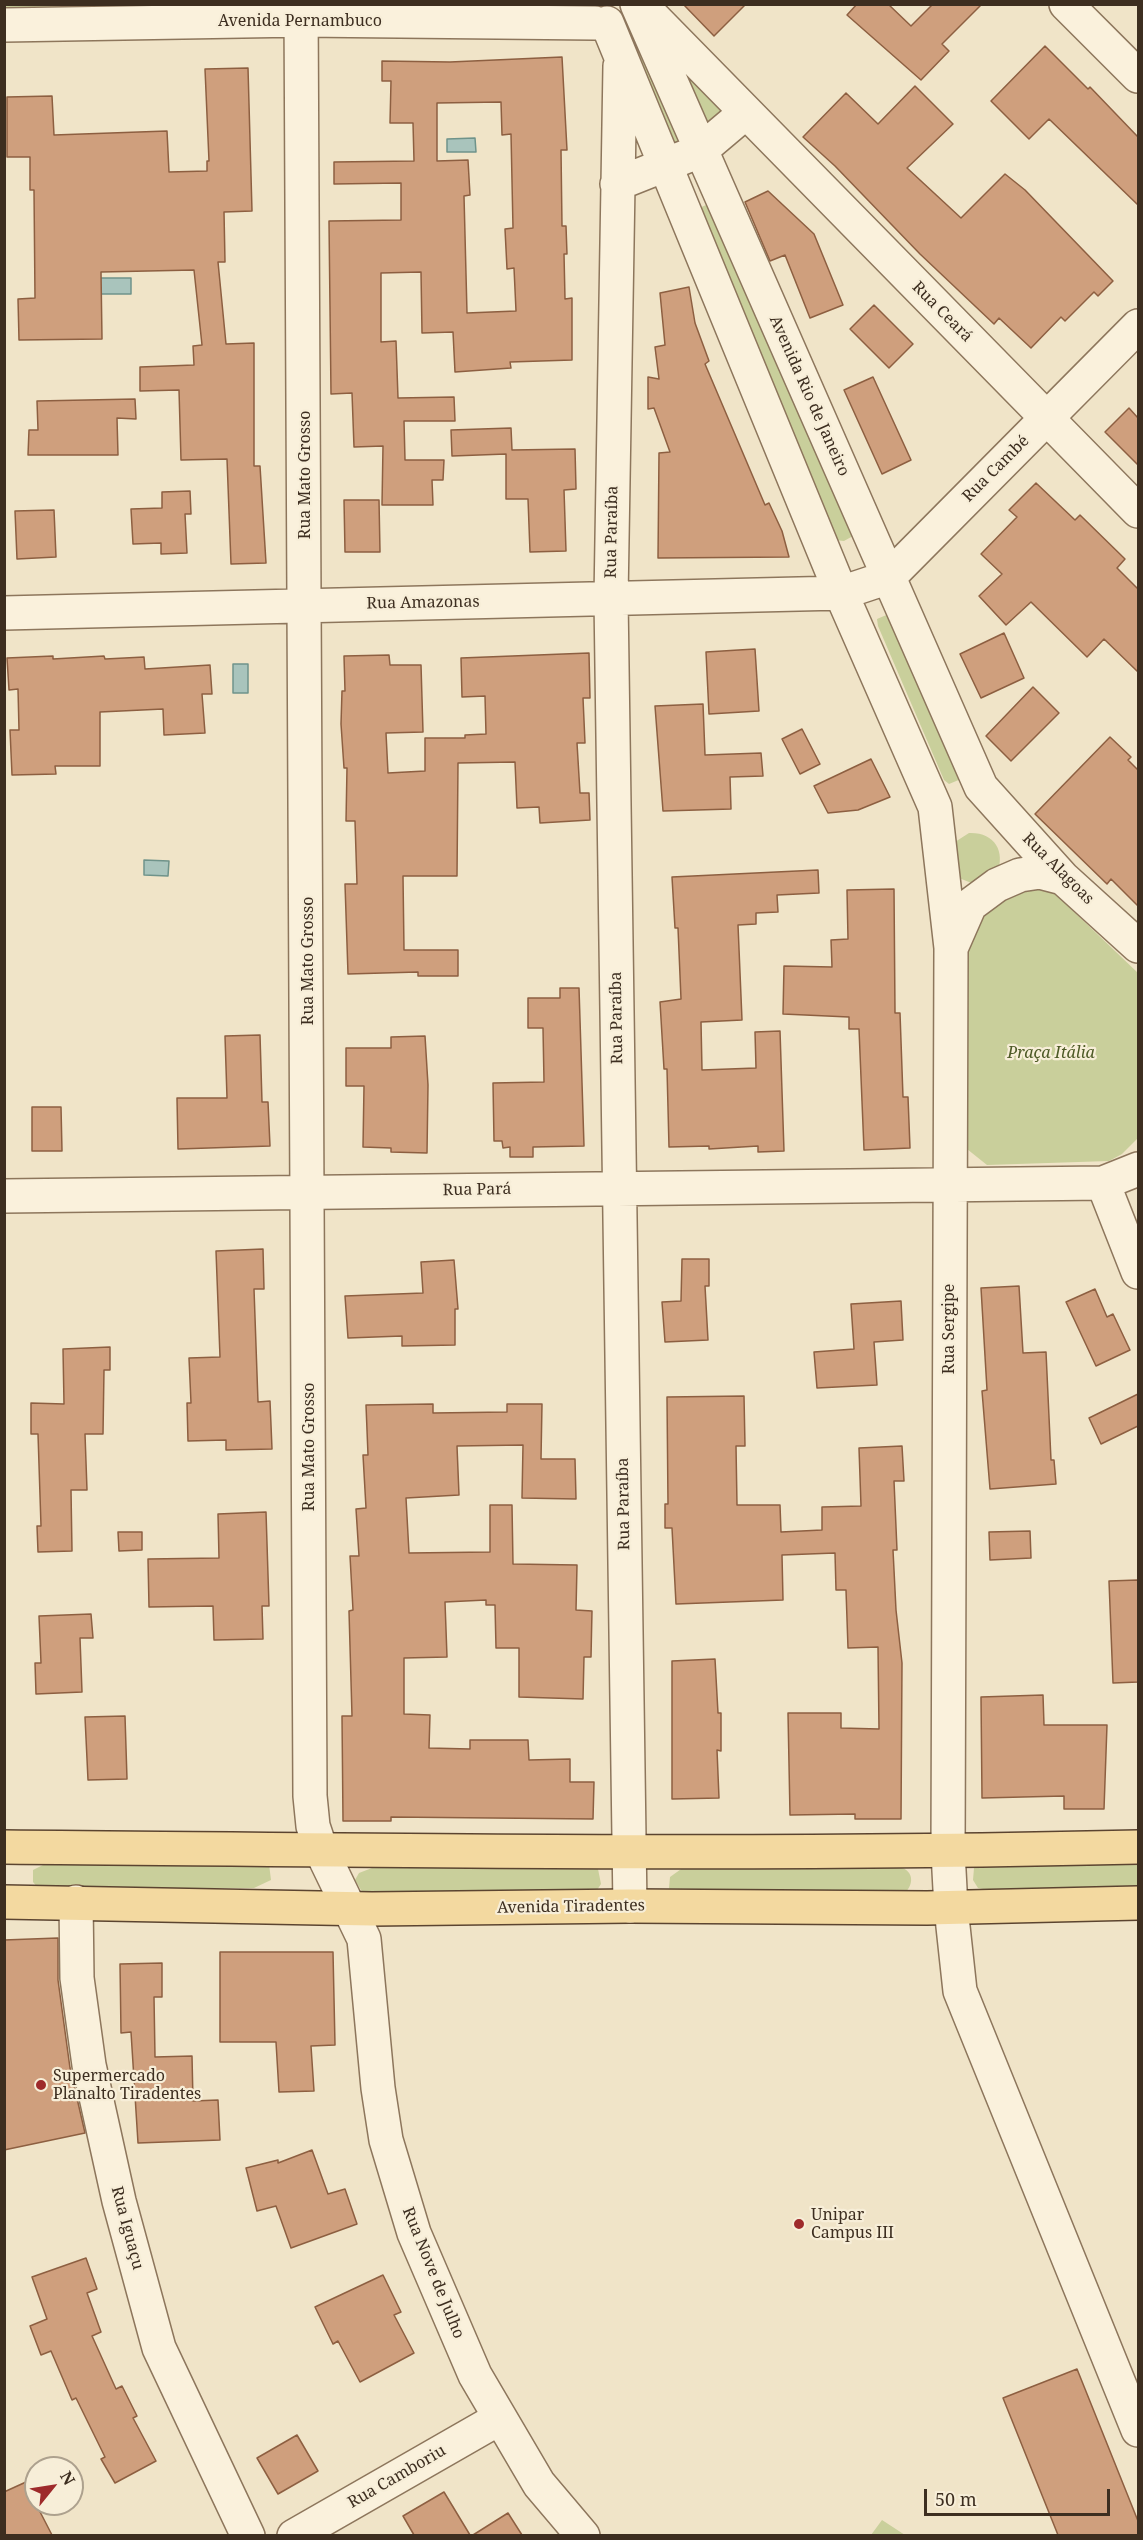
<!DOCTYPE html>
<html>
<head>
<meta charset="utf-8">
<style>
	body { margin:0 }
	#map { position:relative; width:1143px; height:2540px; overflow:hidden; background:#f0e4c8; font-family:"Noto Serif",serif }
	canvas { display:block }
	.frame { position:absolute; inset:0; border:6px solid #3d2e20; pointer-events:none }
	.north { position:absolute; left:24px; top:2456px; width:60px; height:60px; box-sizing:border-box; background:#f7eed8; border:2px solid #ada18e; border-radius:50%; rotate:60deg; font-size:16px; font-weight:700; line-height:24px; text-align:center; color:#3d2e20 }
	.north::after { content:''; display:block; margin:auto; width:21px; height:27px; background:#9e2a2b; clip-path:polygon(50% 0,100% 100%,50% 72%,0 100%) }
	.scale { position:absolute; left:924px; top:2489px; width:186px; height:27px; box-sizing:border-box; border:3px solid #3d2e20; border-top:0; padding-left:8px; font-size:18px; line-height:21px; white-space:nowrap; color:#3d2e20; -webkit-text-stroke:4px #f7eed8; paint-order:stroke }
</style>
</head>
<body>
<div id="map">
<canvas width="1143" height="2540"></canvas>
<div class="frame"></div>
<div class="north">N</div>
<div class="scale">50 m</div>
</div>
<script>
const context = document.querySelector('canvas').getContext('2d');
context.lineJoin = 'round';
function fill(path, color) {
  context.fillStyle = color;
  context.fill(path, 'evenodd');
}
function strokePath(path, color, width, dash) {
  context.strokeStyle = color;
  context.lineWidth = width;
  context.lineCap = dash ? 'butt' : 'round';
  context.setLineDash(dash || []);
  context.stroke(path);
}
function drawText(font, color, halo, rows, align = 'center') {
  context.font = font + ' "Noto Serif",serif';
  context.lineWidth = 4.5;
  context.setLineDash([]);
  context.textBaseline = 'middle';
  context.strokeStyle = halo;
  context.fillStyle = color;
  for (const [text, x, y, turn = 0] of rows) {
    context.save();
    context.translate(x, y);
    context.rotate((+turn || 0) * Math.PI / 180);
    context.textAlign = isNaN(turn) ? turn : align;
    if (halo) context.strokeText(text, 0, 0);
    context.fillText(text, 0, 0);
    context.restore();
  }
}
fill(new Path2D(`
	M 262,4 L 5,14 L 4,5 Z
	M 638,43 L 686,143 L 675,147 L 633,45 Z
	M 679,61 L 729,115 L 709,130 Z
	M 706,205 L 714,209 L 853,536 L 844,541 L 834,540 L 695,210 Z
	M 891,613 L 961,779 L 949,784 L 944,780 L 878,626 L 877,619 Z
	M 969,833 C 994,832 1006,851 997,873 L 974,884 L 959,878 L 955,842 Z
	M 1048,887 L 1138,973 L 1138,1138 L 1122,1154 L 1109,1161 L 987,1165 L 967,1149 L 963,964 L 968,929 L 1008,891 Z
	M 51,1861 L 269,1864 L 271,1880 L 254,1888 L 39,1889 L 33,1882 L 33,1870 Z
	M 1138,1862 L 1138,1889 L 983,1889 L 978,1888 L 973,1880 L 974,1868 L 982,1863 Z
	M 591,1864 L 598,1869 L 601,1884 L 597,1890 L 588,1895 L 364,1895 L 355,1880 L 359,1873 L 372,1868 Z
	M 684,1867 L 898,1867 C 913,1869 915,1883 905,1893 L 674,1894 L 669,1888 L 670,1877 Z
	M 882,2520 L 905,2535 L 871,2535 Z`), '#c9cf9b');
const water = new Path2D(`
	M 475,138 L 476,152 L 447,152 L 447,139 Z
	M 98,278 L 131,278 L 131,294 L 99,294 Z
	M 233,664 L 248,664 L 248,693 L 233,693 Z
	M 144,860 L 169,861 L 168,876 L 144,875 Z`);
fill(water, '#a9c4bc');
strokePath(water, '#6f938a', 1.5);
const building = new Path2D(`
	M 683,4 L 746,4 L 714,36 Z
	M 857,4 L 888,4 L 911,26 L 933,4 L 982,4 L 942,44 L 949,51 L 921,80 L 847,15 Z
	M 1045,46 L 1088,89 L 1090,87 L 1138,137 L 1138,205 L 1049,119 L 1029,139 L 991,101 Z
	M 562,57 L 567,150 L 561,150 L 562,226 L 566,226 L 567,254 L 564,254 L 565,299 L 572,298 L 572,360 L 510,362 L 511,368 L 455,372 L 453,332 L 422,333 L 421,272 L 381,273 L 381,342 L 396,341 L 398,398 L 454,397 L 455,421 L 404,421 L 405,460 L 444,460 L 443,480 L 432,480 L 433,505 L 382,505 L 383,446 L 354,447 L 352,393 L 331,394 L 329,221 L 401,220 L 401,183 L 334,184 L 334,162 L 414,161 L 413,123 L 390,123 L 391,81 L 382,81 L 382,61 L 450,62 ZM 501,102 L 502,135 L 511,134 L 513,228 L 505,229 L 507,269 L 514,268 L 516,311 L 467,313 L 464,196 L 470,195 L 468,160 L 437,161 L 437,103 Z
	M 248,68 L 252,211 L 224,212 L 225,262 L 218,262 L 226,344 L 254,343 L 254,466 L 260,466 L 266,563 L 231,564 L 227,459 L 181,460 L 179,390 L 140,391 L 140,367 L 194,365 L 193,346 L 202,345 L 194,270 L 101,272 L 102,339 L 19,340 L 18,299 L 35,298 L 34,190 L 30,190 L 30,157 L 7,157 L 7,97 L 52,96 L 54,135 L 167,131 L 169,172 L 207,171 L 207,161 L 209,161 L 205,69 Z
	M 915,86 L 953,124 L 907,168 L 961,218 L 1005,174 L 1025,190 L 1113,281 L 1098,296 L 1094,292 L 1065,321 L 1061,317 L 1031,348 L 999,318 L 994,324 L 920,254 L 835,166 L 803,137 L 846,93 L 878,124 Z
	M 768,191 L 814,234 L 843,305 L 810,318 L 785,255 L 770,261 L 745,202 Z
	M 689,287 L 695,323 L 709,361 L 705,364 L 765,505 L 769,503 L 782,531 L 789,557 L 658,558 L 659,453 L 670,452 L 654,408 L 648,409 L 648,377 L 659,379 L 655,347 L 665,345 L 660,293 Z
	M 874,305 L 913,344 L 889,368 L 850,329 Z
	M 873,377 L 911,460 L 882,474 L 844,390 Z
	M 135,399 L 136,419 L 117,418 L 118,455 L 28,455 L 29,430 L 38,430 L 37,401 Z
	M 1129,408 L 1138,418 L 1138,465 L 1105,432 Z
	M 511,428 L 512,450 L 575,449 L 576,489 L 564,490 L 566,551 L 530,552 L 528,499 L 506,499 L 506,454 L 452,456 L 451,430 Z
	M 1036,483 L 1075,520 L 1080,515 L 1125,559 L 1117,568 L 1138,589 L 1138,672 L 1104,639 L 1087,657 L 1031,602 L 1006,625 L 979,596 L 1002,574 L 981,554 L 1017,517 L 1009,510 Z
	M 190,491 L 191,514 L 185,514 L 187,553 L 161,554 L 161,543 L 133,544 L 131,509 L 162,508 L 162,492 Z
	M 344,500 L 379,500 L 380,552 L 345,552 Z
	M 54,510 L 56,557 L 17,559 L 15,511 Z
	M 1004,633 L 1024,678 L 981,698 L 960,654 Z
	M 755,649 L 759,711 L 709,714 L 706,652 Z
	M 589,653 L 590,698 L 583,698 L 585,743 L 577,743 L 580,793 L 589,793 L 590,820 L 540,823 L 539,807 L 517,808 L 515,762 L 458,763 L 457,876 L 403,876 L 404,950 L 458,950 L 458,976 L 418,976 L 418,972 L 348,974 L 345,884 L 357,884 L 355,821 L 346,821 L 347,768 L 344,768 L 341,724 L 342,691 L 345,691 L 344,656 L 389,655 L 390,665 L 421,665 L 423,732 L 386,733 L 388,773 L 425,771 L 425,738 L 465,738 L 465,735 L 486,734 L 485,696 L 462,697 L 461,658 Z
	M 53,656 L 53,659 L 104,656 L 105,659 L 144,657 L 145,669 L 210,665 L 212,694 L 202,694 L 205,733 L 164,735 L 163,709 L 100,712 L 100,766 L 55,766 L 56,774 L 12,775 L 10,730 L 19,730 L 18,689 L 9,690 L 7,658 Z
	M 1033,687 L 1059,713 L 1011,761 L 986,736 Z
	M 703,704 L 705,755 L 761,753 L 763,776 L 730,777 L 731,809 L 663,811 L 655,706 Z
	M 802,729 L 820,764 L 800,774 L 782,739 Z
	M 1110,737 L 1131,757 L 1128,760 L 1138,770 L 1138,906 L 1111,879 L 1107,884 L 1035,814 Z
	M 871,759 L 890,797 L 858,810 L 828,813 L 814,786 Z
	M 818,870 L 819,893 L 777,895 L 778,912 L 756,913 L 756,924 L 738,925 L 742,1020 L 701,1022 L 702,1070 L 756,1068 L 755,1032 L 780,1031 L 784,1151 L 758,1152 L 758,1146 L 709,1149 L 709,1146 L 669,1147 L 667,1069 L 664,1069 L 660,1002 L 681,999 L 678,928 L 675,928 L 672,877 Z
	M 894,889 L 895,1013 L 900,1013 L 903,1097 L 908,1097 L 910,1148 L 864,1150 L 859,1029 L 849,1029 L 849,1017 L 783,1014 L 784,966 L 832,967 L 831,940 L 848,939 L 847,890 Z
	M 560,988 L 579,988 L 584,1146 L 533,1147 L 533,1157 L 510,1157 L 510,1147 L 503,1148 L 502,1141 L 494,1141 L 493,1083 L 544,1082 L 543,1028 L 528,1028 L 528,998 L 560,998 Z
	M 260,1035 L 262,1102 L 268,1102 L 270,1146 L 178,1149 L 177,1098 L 227,1098 L 225,1036 Z
	M 425,1036 L 428,1085 L 427,1153 L 391,1152 L 391,1148 L 363,1147 L 364,1086 L 346,1086 L 346,1048 L 391,1048 L 391,1037 Z
	M 32,1107 L 61,1107 L 62,1151 L 32,1151 Z
	M 263,1249 L 264,1289 L 254,1289 L 258,1402 L 270,1401 L 272,1449 L 226,1450 L 226,1440 L 188,1441 L 187,1403 L 191,1403 L 189,1358 L 220,1357 L 216,1251 Z
	M 682,1259 L 709,1259 L 709,1286 L 705,1286 L 708,1340 L 665,1342 L 662,1302 L 681,1301 Z
	M 454,1260 L 458,1309 L 455,1309 L 455,1345 L 402,1346 L 402,1336 L 348,1338 L 345,1296 L 423,1293 L 421,1262 Z
	M 1019,1286 L 1023,1353 L 1046,1352 L 1051,1460 L 1054,1460 L 1056,1484 L 990,1489 L 982,1391 L 987,1390 L 981,1288 Z
	M 1095,1289 L 1107,1317 L 1113,1314 L 1130,1350 L 1096,1366 L 1066,1302 Z
	M 901,1301 L 903,1340 L 874,1342 L 877,1385 L 817,1388 L 814,1352 L 854,1349 L 851,1304 Z
	M 110,1347 L 110,1370 L 104,1370 L 103,1434 L 85,1434 L 87,1490 L 71,1490 L 72,1551 L 38,1552 L 37,1526 L 41,1526 L 38,1434 L 31,1434 L 31,1403 L 64,1404 L 63,1349 Z
	M 1138,1394 L 1138,1426 L 1101,1444 L 1089,1418 Z
	M 744,1396 L 745,1446 L 736,1446 L 737,1505 L 780,1505 L 781,1532 L 822,1530 L 822,1507 L 861,1506 L 859,1448 L 902,1446 L 904,1481 L 894,1481 L 897,1550 L 893,1550 L 896,1610 L 902,1663 L 901,1819 L 855,1819 L 855,1814 L 790,1815 L 788,1713 L 841,1713 L 841,1728 L 879,1729 L 878,1647 L 848,1648 L 846,1590 L 836,1590 L 835,1553 L 782,1555 L 783,1600 L 676,1604 L 672,1528 L 665,1528 L 665,1504 L 668,1504 L 667,1397 Z
	M 433,1404 L 433,1413 L 507,1412 L 507,1404 L 542,1404 L 541,1459 L 575,1459 L 576,1499 L 522,1498 L 523,1445 L 457,1446 L 459,1495 L 406,1498 L 409,1553 L 490,1552 L 490,1505 L 512,1505 L 513,1564 L 577,1565 L 576,1610 L 592,1611 L 591,1657 L 584,1657 L 583,1699 L 519,1697 L 519,1648 L 496,1648 L 495,1605 L 486,1605 L 486,1600 L 445,1602 L 447,1657 L 404,1658 L 404,1714 L 430,1715 L 429,1748 L 470,1749 L 470,1740 L 528,1740 L 529,1760 L 570,1759 L 570,1782 L 594,1782 L 593,1819 L 391,1817 L 391,1821 L 343,1821 L 342,1716 L 352,1716 L 349,1611 L 353,1610 L 350,1556 L 359,1556 L 356,1509 L 366,1508 L 363,1455 L 368,1455 L 366,1405 Z
	M 266,1512 L 269,1606 L 262,1606 L 263,1639 L 214,1640 L 213,1606 L 149,1607 L 148,1559 L 219,1558 L 218,1514 Z
	M 1030,1531 L 1031,1558 L 990,1560 L 989,1532 Z
	M 118,1532 L 142,1532 L 142,1550 L 119,1551 Z
	M 1138,1580 L 1138,1682 L 1113,1683 L 1109,1581 Z
	M 91,1614 L 93,1638 L 80,1638 L 82,1692 L 36,1694 L 35,1663 L 41,1663 L 39,1616 Z
	M 715,1659 L 718,1713 L 721,1713 L 721,1751 L 717,1750 L 719,1798 L 672,1799 L 672,1661 Z
	M 1043,1695 L 1044,1725 L 1107,1725 L 1104,1809 L 1064,1809 L 1064,1796 L 982,1798 L 981,1697 Z
	M 125,1716 L 127,1779 L 88,1780 L 85,1717 Z
	M 58,1938 L 58,1980 L 70,2068 L 85,2133 L 4,2150 L 4,1940 Z
	M 220,1952 L 333,1952 L 335,2045 L 311,2046 L 314,2091 L 279,2092 L 276,2042 L 220,2042 Z
	M 162,1963 L 162,1997 L 154,1997 L 155,2057 L 192,2056 L 193,2101 L 218,2100 L 220,2140 L 138,2143 L 131,2032 L 121,2033 L 120,1964 Z
	M 312,2150 L 328,2194 L 345,2189 L 357,2224 L 291,2248 L 276,2206 L 257,2211 L 246,2168 L 278,2160 L 278,2163 Z
	M 86,2258 L 97,2289 L 87,2293 L 101,2332 L 92,2336 L 116,2389 L 122,2386 L 137,2416 L 133,2418 L 156,2461 L 115,2483 L 101,2459 L 105,2457 L 76,2398 L 72,2400 L 51,2351 L 41,2355 L 30,2326 L 47,2319 L 32,2277 Z
	M 383,2275 L 401,2312 L 394,2315 L 414,2353 L 360,2382 L 338,2341 L 333,2344 L 315,2307 Z
	M 1077,2369 L 1138,2521 L 1138,2535 L 1058,2535 L 1003,2398 Z
	M 297,2435 L 318,2471 L 278,2494 L 257,2458 Z
	M 26,2482 L 36,2504 L 52,2535 L 4,2535 L 4,2492 Z
	M 444,2492 L 470,2535 L 414,2535 L 403,2516 Z
	M 508,2513 L 522,2535 L 473,2535 Z`);
fill(building, '#cf9f7d');
strokePath(building, '#8d5f41', 1.5);
const minor = new Path2D(`
	M 301,4 L 310,1796 L 313,1826 L 321,1850 L 364,1939 L 378,2088 L 386,2140 L 414,2233 L 475,2375 L 539,2484 L 583,2536
	M 637,4 L 981,787 L 1063,878 L 1138,946
	M 1066,4 L 1138,76
	M 650,14 L 1138,511
	M 607,23 L 841,593 L 935,807 L 951,948 L 948,1852 L 951,1908 L 960,1991 L 1138,2430
	M 4,25 L 302,20 L 595,23
	M 620,66 L 611,598 L 630,1906
	M 617,184 L 700,151 L 745,113
	M 4,613 L 841,593 L 889,577 L 1138,326
	M 952,946 L 970,905 L 997,885 L 1020,875 L 1040,872 L 1063,878
	M 1103,1183 L 1138,1272
	M 4,1196 L 1103,1183 L 1138,1169
	M 76,1902 L 77,1978 L 89,2065 L 119,2201 L 159,2348 L 248,2536
	M 294,2536 L 500,2418`);
const major = new Path2D(`
	M 4,1847 C 382,1850 761,1856 1138,1847
	M 4,1902 L 372,1909 L 630,1906 L 927,1908 L 1138,1903`);
strokePath(minor, '#8d765c', 36);
strokePath(major, '#5b4430', 36);
strokePath(minor, '#faf1dc', 33);
strokePath(major, '#f3d9a0', 33);
for (const [x, y, r, color] of [
	[41,2085,6,"#9e2a2b"],
	[799,2224,6,"#9e2a2b"]
]) {
  const dot = new Path2D();
  dot.arc(x, y, r, 0, 2 * Math.PI);
  context.fillStyle = color;
  context.fill(dot);
  strokePath(dot, '#f7eed8', 2);
}
drawText('16px', '#3d2e20', '#f7eed8', [
	["Avenida Pernambuco",300,21],
	["Rua Ceará",942,312,45],
	["Avenida Rio de Janeiro",809,396,66],
	["Rua Cambé",996,469,-45],
	["Rua Mato Grosso",305,475,-90],
	["Rua Paraíba",612,532,-89],
	["Rua Amazonas",423,603,-1],
	["Rua Alagoas",1058,869,45],
	["Rua Mato Grosso",308,961,-90],
	["Rua Paraíba",617,1018,-91],
	["Rua Pará",477,1190,-1],
	["Rua Sergipe",949,1329,-90],
	["Rua Mato Grosso",309,1447,-90],
	["Rua Paraíba",624,1504,-91],
	["Avenida Tiradentes",571,1907,-1],
	["Rua Iguaçu",127,2228,75],
	["Rua Nove de Julho",433,2273,68],
	["Rua Camboriu",397,2477,-30]
]);
drawText('italic 16px', '#4d5a26', '#f7eed8', [
	["Praça Itália",1051,1053]
]);
drawText('16px', '#3d2e20', '#f7eed8', [
	["Supermercado",53,2076],
	["Planalto Tiradentes",53,2094],
	["Unipar",811,2215],
	["Campus III",811,2233]
], 'left');
</script>
</body>
</html>
